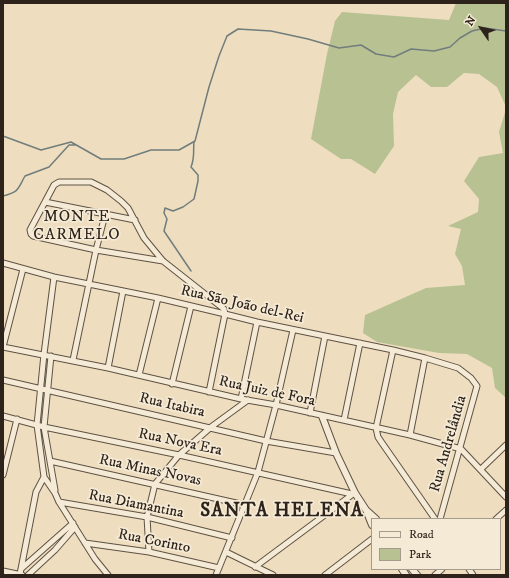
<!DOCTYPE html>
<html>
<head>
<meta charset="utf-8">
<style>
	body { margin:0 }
	#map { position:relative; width:509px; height:578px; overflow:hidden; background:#eedebf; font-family:"IM FELL DW Pica",serif }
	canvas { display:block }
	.frame { position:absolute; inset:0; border:4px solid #2e231b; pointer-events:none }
	.legend { position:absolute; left:371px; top:518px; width:130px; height:52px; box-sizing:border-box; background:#f4ead5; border:1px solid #a59a8b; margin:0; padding:5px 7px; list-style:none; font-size:12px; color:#2e231b }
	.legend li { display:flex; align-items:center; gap:8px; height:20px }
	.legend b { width:20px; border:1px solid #a59a8b }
	.north { position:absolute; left:461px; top:8px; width:40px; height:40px; -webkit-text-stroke:3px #f4ead5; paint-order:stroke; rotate:304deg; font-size:11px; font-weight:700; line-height:16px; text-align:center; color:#2e231b }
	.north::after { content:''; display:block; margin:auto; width:14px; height:18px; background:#2e231b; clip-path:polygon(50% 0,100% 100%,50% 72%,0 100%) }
</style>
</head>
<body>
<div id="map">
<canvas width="509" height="578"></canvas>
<div class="frame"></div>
<ul class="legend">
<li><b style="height:5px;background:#f4ead5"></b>Road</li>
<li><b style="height:11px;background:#b8c192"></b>Park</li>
</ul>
<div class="north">N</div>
</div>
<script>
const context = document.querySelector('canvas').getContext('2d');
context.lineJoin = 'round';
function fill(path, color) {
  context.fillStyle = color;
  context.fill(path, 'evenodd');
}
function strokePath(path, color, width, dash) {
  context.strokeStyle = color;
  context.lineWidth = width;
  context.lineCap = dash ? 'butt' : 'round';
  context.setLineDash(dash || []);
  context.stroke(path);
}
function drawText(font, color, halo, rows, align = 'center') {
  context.font = font + ' "IM FELL DW Pica",serif';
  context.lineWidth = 3.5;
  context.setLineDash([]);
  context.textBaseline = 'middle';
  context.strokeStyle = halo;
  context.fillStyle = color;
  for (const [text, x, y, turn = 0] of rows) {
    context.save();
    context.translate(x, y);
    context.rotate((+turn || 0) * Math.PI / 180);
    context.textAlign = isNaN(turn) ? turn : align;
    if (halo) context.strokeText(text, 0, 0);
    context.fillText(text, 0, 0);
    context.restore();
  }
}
fill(new Path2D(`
	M 456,3 L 506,3 L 506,107 L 497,87 L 479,74 L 464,73 L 447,87 L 431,87 L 416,75 L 398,92 L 393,114 L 394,146 L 375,174 L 351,159 L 341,159 L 311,139 L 327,54 L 335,21 L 342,12 L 449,20 Z
	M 506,109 L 506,398 L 495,388 L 492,368 L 467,354 L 439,353 L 377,342 L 363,333 L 365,315 L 426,288 L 465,285 L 462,266 L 455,254 L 461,229 L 448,226 L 478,212 L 479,199 L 464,181 L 479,157 L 503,153 L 499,132 Z`), '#b8c192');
strokePath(new Path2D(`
	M 3,136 L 41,150 L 71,142 L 101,159 L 124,159 L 151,150 L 179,150 L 195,141 L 209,87 L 219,56 L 227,36 L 238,29 L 271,31 L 308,39 L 339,48 L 361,45 L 376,54 L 394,57 L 411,49 L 434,51 L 450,47 L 460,38 L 472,31 L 485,28 L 506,31
	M 3,196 C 20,191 17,190 25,176 L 49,167 L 69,145 L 75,145
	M 191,271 L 164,231 L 167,219 L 164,213 L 165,208 L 173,211 L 183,207 L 194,199 L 198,181 L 198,175 L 191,167 C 195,157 193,152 194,142`), '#717d7c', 1.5);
const minor = new Path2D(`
	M 45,202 L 135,220
	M 163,261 L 96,250 L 33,236 L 31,234 L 30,230 L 54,185 L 59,182 L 91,182 L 107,190 L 121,201 L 128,208 L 144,238 L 163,261 L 224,309 L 225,314 L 209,392
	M 3,263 L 54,277 L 158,298 L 225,314 L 257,322 L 393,350 L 425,358 L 458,368 L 471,378 L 477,386 L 440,519
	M 54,277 L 44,354 L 37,425 L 44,477 L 55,493 L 59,502 L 95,559 L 108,575
	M 3,347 L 108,368 L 241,399 L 276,405 L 410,435 L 461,449 L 506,497
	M 3,347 L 23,269
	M 393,350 L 376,428 L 378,437 L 382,443 L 435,519
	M 51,356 L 44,427 L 55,490
	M 73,360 L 96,250 L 105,215
	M 108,368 L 123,291
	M 139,375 L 158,298
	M 3,380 L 266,441 L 336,453
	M 172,384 L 191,306
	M 241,399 L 257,322
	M 310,413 L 325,336
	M 3,416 L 44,427 L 179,455 L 352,494
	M 344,420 L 360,343
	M 410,435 L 425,358
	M 50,461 L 245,505
	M 481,469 L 506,445
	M 3,475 L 17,419
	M 59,502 L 147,517 L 232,538
	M 496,519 L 506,510
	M 85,543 L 149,552 L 219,568
	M 149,552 L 147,517 L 155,484 L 179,455 L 211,427 L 248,400
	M 226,552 L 273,575
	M 255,567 L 353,494
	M 21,569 L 73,523
	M 469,569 L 473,575
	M 3,571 L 22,575
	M 20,574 L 36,492 L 44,477
	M 28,575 L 55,550 L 75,527
	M 216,575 L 258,472 L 276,405 L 293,330
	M 325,575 L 372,539
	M 435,575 L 442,569`);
const tertiary = new Path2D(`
	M 322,416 L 336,453 L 355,493 L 366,510 L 372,525
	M 366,510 L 376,519
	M 402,569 L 406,575
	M 412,569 L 417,575`);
strokePath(minor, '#5e5244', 7);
strokePath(tertiary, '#5e5244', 8);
strokePath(minor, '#f4ead5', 5);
strokePath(tertiary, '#f4ead5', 6);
drawText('15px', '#2e231b', '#f4ead5', [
	["Rua São João del-Rei",242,305,13],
	["Rua Juiz de Fora",267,392,12],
	["Rua Itabira",172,406,13],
	["Rua Nova Era",180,443,12],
	["Rua Andrelândia",449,444,-74],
	["Rua Minas Novas",150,471,12],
	["Rua Diamantina",136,505,11],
	["Rua Corinto",154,542,11]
]);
context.letterSpacing = '1px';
drawText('16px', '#2e231b', '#f4ead5', [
	["MONTE",77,218],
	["CARMELO",77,236]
]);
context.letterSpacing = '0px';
context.letterSpacing = '1px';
drawText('bold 19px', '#2e231b', '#f4ead5', [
	["SANTA HELENA",282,512]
]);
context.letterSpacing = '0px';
</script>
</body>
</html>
